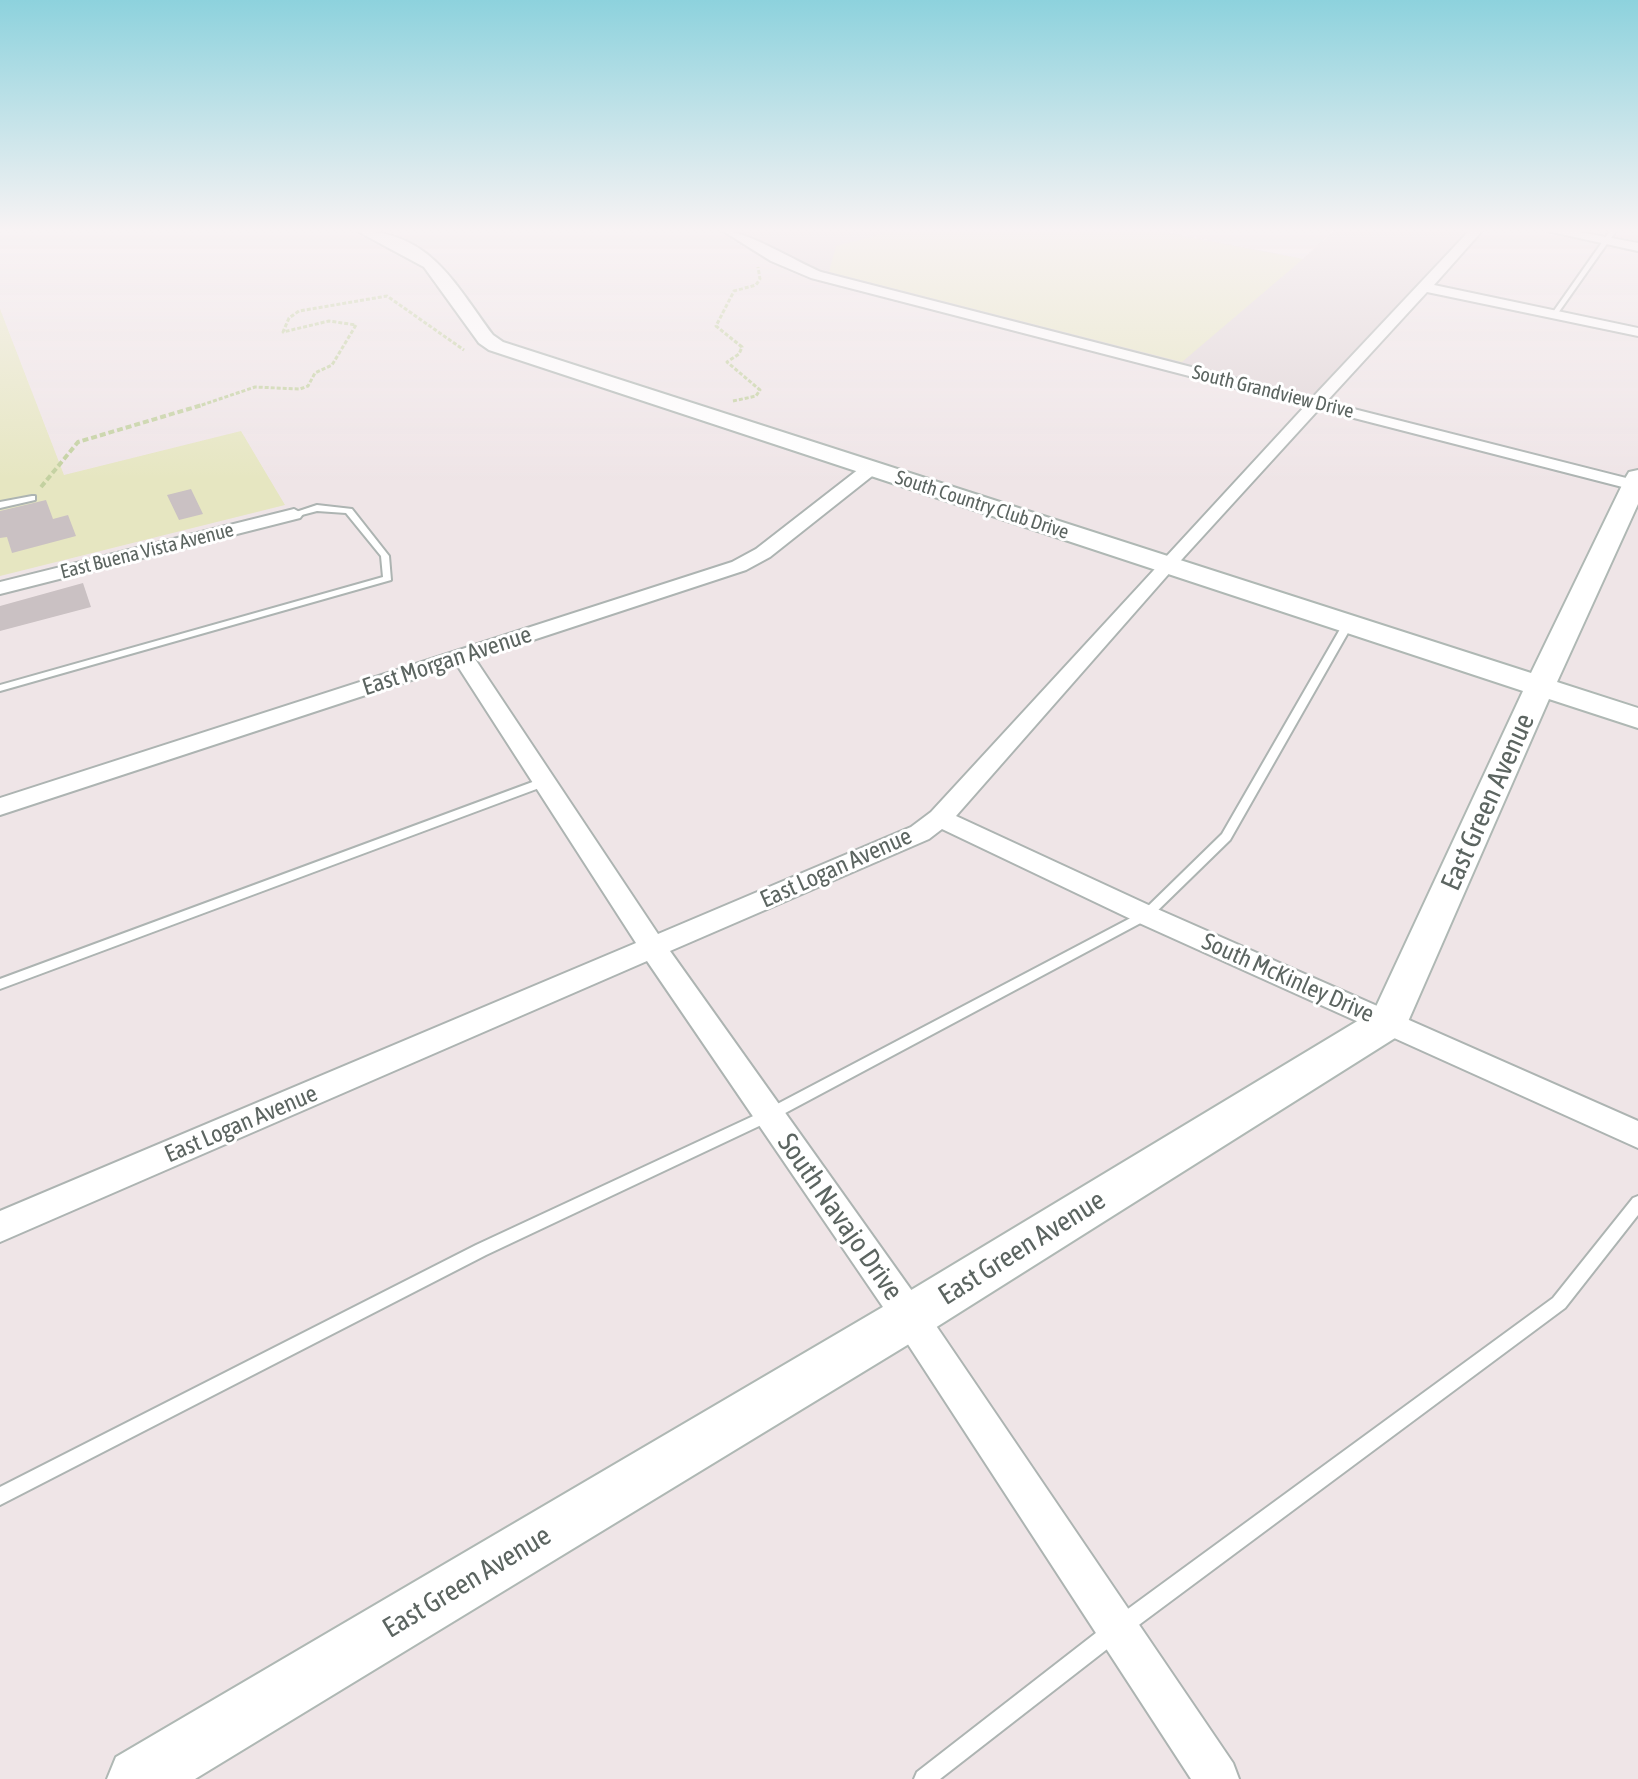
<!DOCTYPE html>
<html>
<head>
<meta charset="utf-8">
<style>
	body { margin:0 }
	canvas { display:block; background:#efe5e7 }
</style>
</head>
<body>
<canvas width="1638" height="1779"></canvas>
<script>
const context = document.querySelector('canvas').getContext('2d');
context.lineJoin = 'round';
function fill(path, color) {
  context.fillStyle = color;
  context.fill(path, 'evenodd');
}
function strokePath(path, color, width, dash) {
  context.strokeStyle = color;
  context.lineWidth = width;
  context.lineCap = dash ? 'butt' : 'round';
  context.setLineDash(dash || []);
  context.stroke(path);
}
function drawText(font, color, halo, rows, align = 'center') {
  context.font = font + ' "Asap Condensed",sans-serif';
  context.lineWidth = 6;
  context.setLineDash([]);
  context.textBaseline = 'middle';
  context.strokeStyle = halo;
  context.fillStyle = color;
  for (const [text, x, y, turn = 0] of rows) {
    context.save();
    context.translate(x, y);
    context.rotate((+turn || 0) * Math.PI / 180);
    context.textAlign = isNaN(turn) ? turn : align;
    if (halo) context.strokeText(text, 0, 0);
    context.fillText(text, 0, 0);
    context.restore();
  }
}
fill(new Path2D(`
	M 729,231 L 1163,231 L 1303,259 L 1333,231 L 1476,231 L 1317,403 L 817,276 Z`), '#e1d6d8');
fill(new Path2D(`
	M 893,231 L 1155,231 L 1303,259 L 1182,362 L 829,272 L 836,246 Z
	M 0,309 L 64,475 L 241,431 L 285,505 L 0,576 Z`), '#e6e6c1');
fill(new Path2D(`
	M 191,489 L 203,514 L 179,520 L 167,495 Z
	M 46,500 L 53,519 L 68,515 L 76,536 L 12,553 L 7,537 L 0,538 L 0,511 Z
	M 83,583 L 91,607 L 0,631 L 0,606 Z`), '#cac1c3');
const lane = new Path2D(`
	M 1610,231 L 1616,231 L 1556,316 L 1552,316 L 1551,315 Z
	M 32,496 L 35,496 L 35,500 L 0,508 L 0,502 Z
	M 317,505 L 352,509 L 389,556 L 391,580 L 0,691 L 0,685 L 383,577 L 381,556 L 346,513 L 317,511 L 294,517 L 290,514 Z
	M 1348,621 L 1353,624 L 1230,840 L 1150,918 L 774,1119 L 486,1255 L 0,1505 L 0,1487 L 476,1245 L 764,1111 L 1142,912 L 1222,834 L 1343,624 Z
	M 546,777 L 550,778 L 551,781 L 550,784 L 0,989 L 0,979 Z
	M 1638,1196 L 1638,1215 L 1565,1308 L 1124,1636 L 940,1779 L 914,1779 L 917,1772 L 1110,1622 L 1553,1298 L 1633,1198 Z`);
const street = new Path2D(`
	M 723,231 C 747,231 795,261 821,272 L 1312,398 L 1469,231 L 1482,231 L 1434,285 L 1638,328 L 1638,336 L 1427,292 L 1326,402 L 1638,481 L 1638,491 L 1319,409 L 1173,569 L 956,816 L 1155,908 L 1638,1121 L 1638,1148 L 1137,922 L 942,829 L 929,839 L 670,951 L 922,1305 L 1233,1763 L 1239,1779 L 1191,1779 L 898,1329 L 647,961 L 0,1242 L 0,1211 L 636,943 L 457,665 L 0,815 L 0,798 L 732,562 L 756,549 L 864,465 L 876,465 L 879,469 L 876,473 L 770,557 L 746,570 L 475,659 L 658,934 L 911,827 L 931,812 L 1305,406 L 811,278 L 771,261 Z
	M 1547,231 L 1574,231 L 1638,243 L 1638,251 Z
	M 294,509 L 303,514 L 300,518 L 0,594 L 0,582 Z`);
const secondary = new Path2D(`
	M 357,231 C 430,231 454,283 493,335 L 503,342 L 1531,673 L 1626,477 L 1629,472 L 1638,470 L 1638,504 L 1557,682 L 1638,708 L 1638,728 L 1549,699 L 1403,1033 L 927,1333 L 195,1779 L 107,1779 L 116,1757 L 893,1301 L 1374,1011 L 1523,691 L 489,350 L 479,343 L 424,267 Z`);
strokePath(lane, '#adb4b2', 4);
strokePath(street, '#adb4b2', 4);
strokePath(secondary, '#afb8b4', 4);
strokePath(new Path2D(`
	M 733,401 L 756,396 L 760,390 L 727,362 L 739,354 L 742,347 L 716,326 L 734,291 L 756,285 L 760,279 L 758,267
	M 196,407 L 255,387 L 300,389 L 308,386 L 315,373 L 332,365 L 356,325 L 329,321 L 283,332 L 289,318 L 299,311 L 387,296 L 464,350`), '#c3d1a0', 3, [4, 2]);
strokePath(new Path2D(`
	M 41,487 L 78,442 L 202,405`), '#c3d1a0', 4, [6, 3]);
fill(lane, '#fff');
fill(street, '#fff');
fill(secondary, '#fff');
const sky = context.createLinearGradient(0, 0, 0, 480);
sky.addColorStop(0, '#8dd2dd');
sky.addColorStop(0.48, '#f8f3f4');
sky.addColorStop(1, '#f8f3f400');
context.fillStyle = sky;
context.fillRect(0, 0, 1638, 480);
drawText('20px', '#5c6561', '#fff', [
	["South Grandview Drive",1273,392,14],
	["South Country Club Drive",982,505,18],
	["East Buena Vista Avenue",147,551,-14]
]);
drawText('24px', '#5c6561', '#fff', [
	["East Morgan Avenue",447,661,-18],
	["East Logan Avenue",836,868,-24],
	["South McKinley Drive",1288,978,24],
	["East Logan Avenue",241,1124,-23]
]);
drawText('28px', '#5c6561', '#fff', [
	["East Green Avenue",1488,802,-66],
	["South Navajo Drive",840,1217,55],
	["East Green Avenue",1022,1248,-32],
	["East Green Avenue",467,1582,-31]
]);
</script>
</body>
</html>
